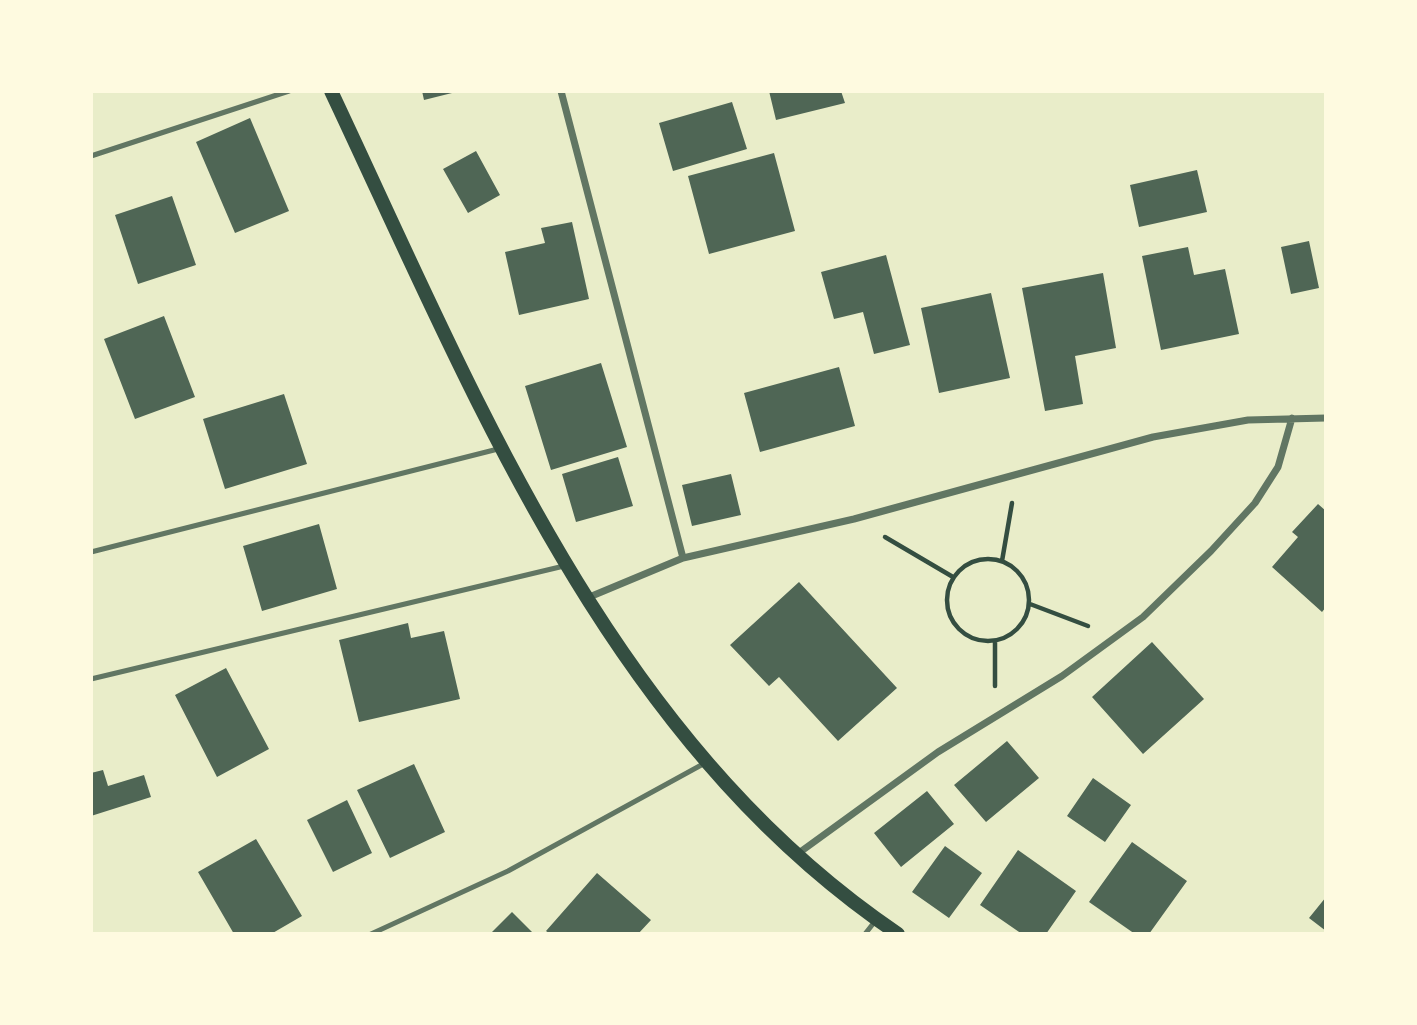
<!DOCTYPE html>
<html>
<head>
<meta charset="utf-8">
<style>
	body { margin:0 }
	#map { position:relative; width:1417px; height:1025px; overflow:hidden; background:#e9edc9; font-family:Inter,sans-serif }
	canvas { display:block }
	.frame { position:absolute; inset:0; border:93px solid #fefae0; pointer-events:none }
</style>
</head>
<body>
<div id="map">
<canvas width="1417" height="1025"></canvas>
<div class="frame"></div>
</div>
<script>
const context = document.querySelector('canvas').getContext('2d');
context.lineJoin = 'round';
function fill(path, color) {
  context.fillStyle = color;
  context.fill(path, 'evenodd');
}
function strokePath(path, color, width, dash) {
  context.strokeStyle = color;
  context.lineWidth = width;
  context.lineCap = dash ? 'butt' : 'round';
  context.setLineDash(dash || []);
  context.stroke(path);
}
fill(new Path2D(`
	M 422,91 L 455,91 L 456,92 L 424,100 Z
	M 769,91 L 841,91 L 845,103 L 776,120 Z
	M 732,102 L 747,149 L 673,171 L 659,123 Z
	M 250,118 L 289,211 L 235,233 L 196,142 Z
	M 476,151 L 500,195 L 468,213 L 443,169 Z
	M 774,153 L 795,231 L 709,254 L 688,176 Z
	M 1197,170 L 1207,212 L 1139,227 L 1130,185 Z
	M 172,196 L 196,265 L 138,284 L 115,215 Z
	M 572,222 L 589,299 L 519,315 L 505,252 L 545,243 L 541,228 Z
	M 1309,241 L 1319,288 L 1291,294 L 1281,247 Z
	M 1188,247 L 1194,275 L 1225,269 L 1239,334 L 1161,350 L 1142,256 Z
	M 886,255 L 910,345 L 874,354 L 863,312 L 834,319 L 821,272 Z
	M 1103,273 L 1116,348 L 1075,356 L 1083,404 L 1045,411 L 1022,288 Z
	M 991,293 L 1010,378 L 939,393 L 921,308 Z
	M 164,316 L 195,397 L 135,419 L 104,339 Z
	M 601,363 L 627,447 L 551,470 L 525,386 Z
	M 839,367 L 855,426 L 760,452 L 744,393 Z
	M 284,394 L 307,464 L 225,489 L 203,419 Z
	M 618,457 L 633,506 L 576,522 L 562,474 Z
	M 731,474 L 741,515 L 692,526 L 682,485 Z
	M 1318,504 L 1326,511 L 1326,607 L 1322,612 L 1272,567 L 1298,537 L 1292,532 Z
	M 319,524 L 337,589 L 262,611 L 243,546 Z
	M 799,582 L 897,688 L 838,741 L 779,677 L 769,686 L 730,645 Z
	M 408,623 L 411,638 L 444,631 L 460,699 L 359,722 L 339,640 Z
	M 1152,642 L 1204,699 L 1143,754 L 1092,697 Z
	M 226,668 L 269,749 L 217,777 L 175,695 Z
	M 1007,741 L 1039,778 L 986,822 L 954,785 Z
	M 414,764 L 445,832 L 390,858 L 357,790 Z
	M 103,770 L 108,786 L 144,775 L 151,797 L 91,816 L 91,773 Z
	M 1093,778 L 1131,805 L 1105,842 L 1067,816 Z
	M 927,791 L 954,824 L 901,867 L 874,833 Z
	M 347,800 L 372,853 L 333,872 L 307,820 Z
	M 256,839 L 302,916 L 271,934 L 234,934 L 198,872 Z
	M 1132,842 L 1187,881 L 1149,934 L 1135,934 L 1089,902 Z
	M 945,846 L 982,873 L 949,918 L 912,892 Z
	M 1018,850 L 1076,891 L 1046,934 L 1022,934 L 980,905 Z
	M 597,873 L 651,920 L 638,934 L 550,934 L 546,931 Z
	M 1326,897 L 1326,931 L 1309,918 Z
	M 512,912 L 534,934 L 490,934 Z`), '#4f6655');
strokePath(new Path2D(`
	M 885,537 L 953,577
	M947 600a41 41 0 1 1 82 0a41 41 0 1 1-82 0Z
	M 1002,561 L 1012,503
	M 1030,604 L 1088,626
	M 995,641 L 995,686`), '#344e41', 4.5);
strokePath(new Path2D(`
	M 91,156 L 289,91
	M 91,552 L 498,449
	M 91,679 L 564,566
	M 371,934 L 508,871 L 705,763
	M 865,934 L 876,920`), '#617663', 5);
strokePath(new Path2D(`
	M 561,91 L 683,558
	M 587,598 L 683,558 L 854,519 L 1153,437 L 1248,420 L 1326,418
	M 796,855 L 938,752 L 1062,676 L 1143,617 L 1211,551 L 1255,503 L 1278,467 L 1292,418`), '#617663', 7);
strokePath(new Path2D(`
	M 331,91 C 475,396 608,738 898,934`), '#344e41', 14);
</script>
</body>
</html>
